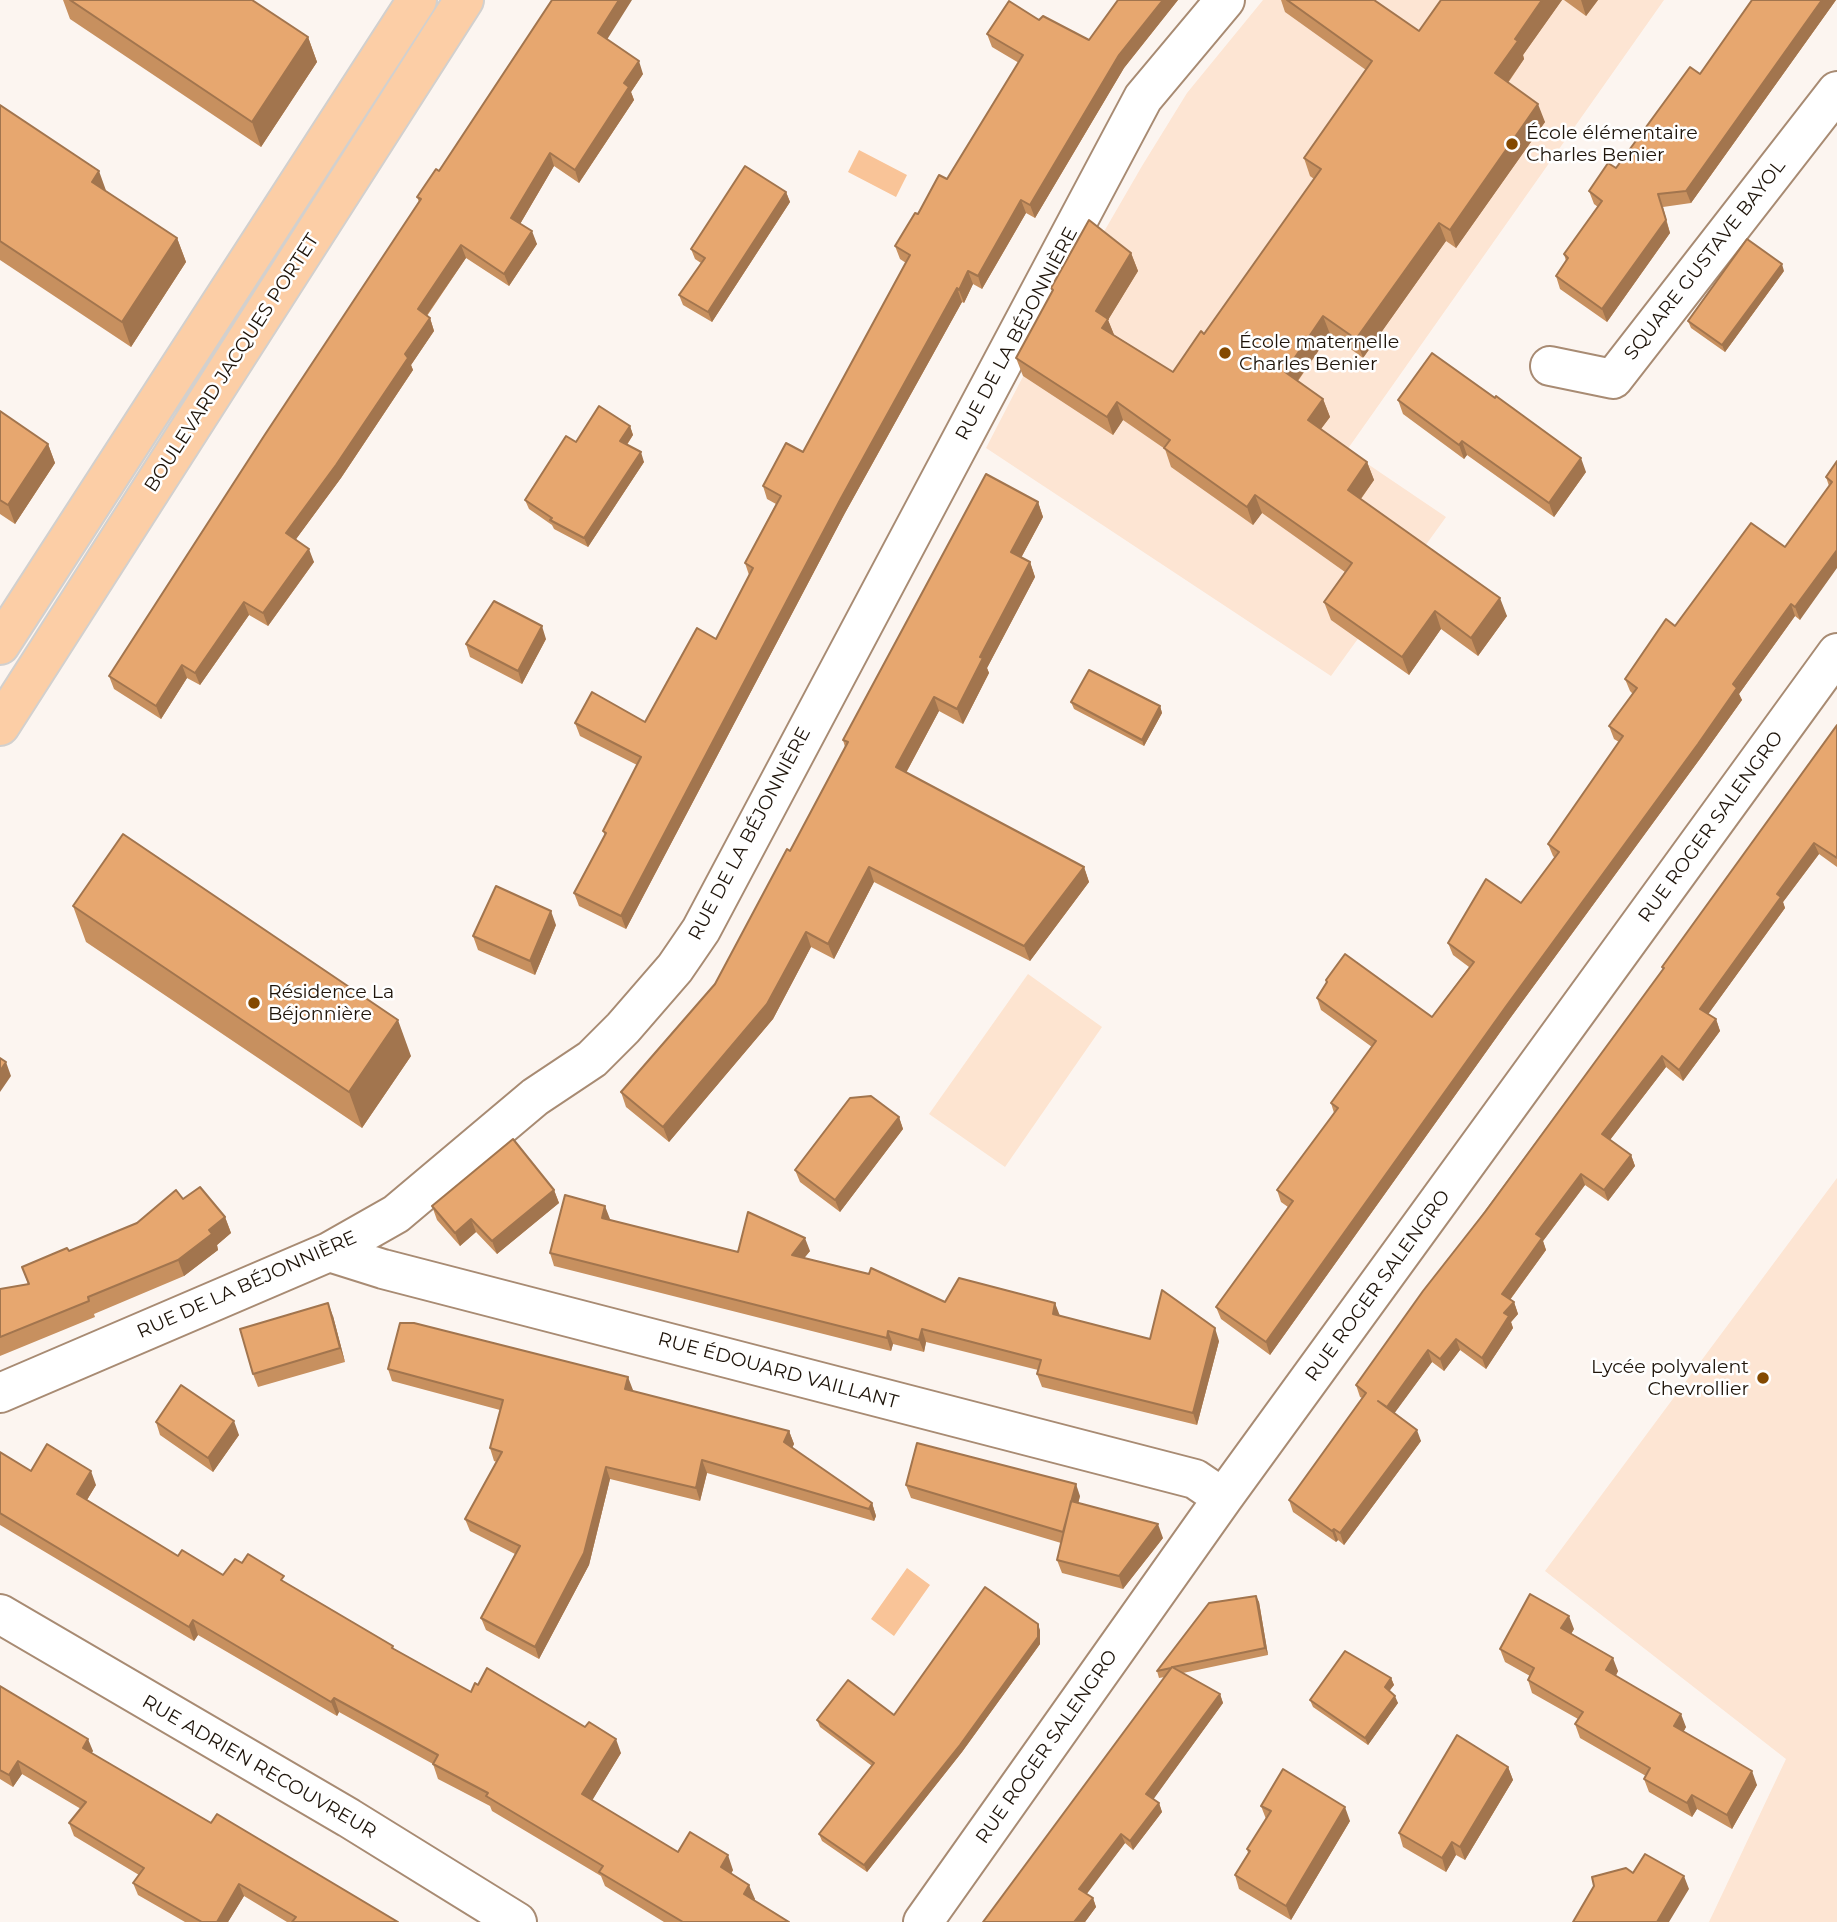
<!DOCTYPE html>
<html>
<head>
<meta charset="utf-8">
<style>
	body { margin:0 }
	canvas { display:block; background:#fcf5f0 }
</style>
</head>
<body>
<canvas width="1837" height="1922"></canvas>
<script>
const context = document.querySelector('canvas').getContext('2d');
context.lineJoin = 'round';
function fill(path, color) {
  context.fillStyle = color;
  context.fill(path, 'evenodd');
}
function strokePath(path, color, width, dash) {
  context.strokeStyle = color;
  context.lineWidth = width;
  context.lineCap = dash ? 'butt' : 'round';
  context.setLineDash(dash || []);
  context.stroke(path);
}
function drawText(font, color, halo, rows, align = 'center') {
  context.font = font + ' Montserrat,sans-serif';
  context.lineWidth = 5;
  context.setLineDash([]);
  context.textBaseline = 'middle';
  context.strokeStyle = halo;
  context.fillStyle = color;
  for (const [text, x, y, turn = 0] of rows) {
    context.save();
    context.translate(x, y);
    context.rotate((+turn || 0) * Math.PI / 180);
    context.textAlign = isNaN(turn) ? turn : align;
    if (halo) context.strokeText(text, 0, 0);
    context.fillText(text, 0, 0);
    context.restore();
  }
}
fill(new Path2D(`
	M 1263,0 L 1664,0 L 1347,450 L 1446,517 L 1331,676 L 986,448 L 1047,330 L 1142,166 L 1187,93 Z
	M 1837,1178 L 1837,1922 L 1709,1922 L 1786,1759 L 1545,1571 Z`), '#fde5d3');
fill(new Path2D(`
	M 1028,974 L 1102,1027 L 1005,1167 L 929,1114 Z`), '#fde4d0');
fill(new Path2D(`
	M 859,150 L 907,175 L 896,197 L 848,172 Z
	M 907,1568 L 930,1585 L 894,1636 L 871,1619 Z`), '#f9c498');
const minor = new Path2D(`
	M 1550,366 L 1613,379 L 1837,91
	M 329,1252 L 383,1269 L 1195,1479 L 1223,1498
	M 0,1393 L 329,1252 L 396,1214 L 535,1097 L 592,1059 L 623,1028 L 675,968 L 701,930 L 1143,98 L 1225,0
	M 0,1614 L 349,1818 L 517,1922
	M 923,1922 L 1223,1498 L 1837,653`);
const primary = new Path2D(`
	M 0,645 L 417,0
	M 0,726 L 464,0`);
strokePath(minor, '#a88b73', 42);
strokePath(primary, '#d2d0ce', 42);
strokePath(minor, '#fff', 38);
strokePath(primary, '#fccea6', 38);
fill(new Path2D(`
	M 63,0 L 252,0 L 308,37 L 317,62 L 261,147 L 70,19 Z
	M 1118,0 L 1178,0 L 1124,68 L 1035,218 L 1026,213 L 982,289 L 973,284 L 964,303 L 962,302 L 845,513 L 626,929 L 579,906 L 574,893 L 605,836 L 603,831 L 637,765 L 580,736 L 575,723 L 645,722 L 716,639 L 749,575 L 745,563 L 776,504 L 767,499 L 763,486 L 803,452 L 906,263 L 900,259 L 895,246 L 918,214 L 947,179 L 1019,63 L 992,47 L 987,34 L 1039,20 L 1089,40 Z
	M 1281,0 L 1374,0 L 1419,31 L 1441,0 L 1562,0 L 1523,55 L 1524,59 L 1508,83 L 1545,122 L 1456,248 L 1446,241 L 1363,358 L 1330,334 L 1298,381 L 1323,399 L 1330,417 L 1321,429 L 1367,462 L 1374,480 L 1361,499 L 1507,616 L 1478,656 L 1441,629 L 1409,675 L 1331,620 L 1324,602 L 1345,572 L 1262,513 L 1253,525 L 1171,467 L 1165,449 L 1123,420 L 1113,435 L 1023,376 L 1016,358 L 1052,291 L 1051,288 L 1131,253 L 1138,271 L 1108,320 L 1114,335 L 1173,372 L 1204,334 L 1314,179 L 1310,176 L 1304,158 L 1366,70 L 1285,12 Z
	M 1564,0 L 1598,0 L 1586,16 Z
	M 1752,0 L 1836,0 L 1691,203 L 1663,207 L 1670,233 L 1607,322 L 1560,289 L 1556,276 L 1566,261 L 1564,254 L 1598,207 L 1594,204 L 1589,191 L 1616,168 L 1700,74 Z
	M 607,39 L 643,74 L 631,92 L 634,100 L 579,183 L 554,166 L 520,224 L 537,244 L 509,286 L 466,258 L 427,316 L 430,318 L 434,331 L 411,365 L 413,370 L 341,478 L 296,539 L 314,562 L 268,626 L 249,615 L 200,685 L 187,678 L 161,719 L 114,689 L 109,676 L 419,202 L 417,197 L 439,171 Z
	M 0,105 L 106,191 L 177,238 L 186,262 L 131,347 L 0,260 Z
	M 786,192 L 790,202 L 712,322 L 683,305 L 679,295 L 701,263 L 695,259 L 691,249 Z
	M 1784,271 L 1725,352 L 1691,328 L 1688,321 Z
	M 1398,400 L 1586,472 L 1554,517 L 1467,455 L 1464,459 L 1403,414 Z
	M 0,411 L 48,444 L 55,463 L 15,524 L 0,514 Z
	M 630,426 L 633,435 L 627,445 L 644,462 L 588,547 L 554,529 L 552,525 L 529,509 L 525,500 L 576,442 Z
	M 1837,461 L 1800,620 L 1795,616 L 1739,694 L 1742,700 L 1702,756 L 1511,1017 L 1270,1355 L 1221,1319 L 1216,1307 L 1288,1207 L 1281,1202 L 1277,1190 L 1334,1113 L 1331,1103 L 1372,1047 L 1321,1010 L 1317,998 L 1327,983 L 1326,980 L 1432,1017 L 1469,967 L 1453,955 L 1448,943 L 1521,903 L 1555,858 L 1553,856 L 1548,844 L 1619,742 L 1614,739 L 1609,726 L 1633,694 L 1630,691 L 1625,679 L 1675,626 L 1785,547 L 1829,486 L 1826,477 Z
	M 1038,502 L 1043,517 L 1021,558 L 1030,562 L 1035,577 L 987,668 L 989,673 L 963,724 L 939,711 L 906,773 L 1084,867 L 1089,882 L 1030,961 L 874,882 L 834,959 L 811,947 L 773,1019 L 669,1142 L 626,1107 L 621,1092 L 715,984 L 790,851 L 845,747 L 843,740 Z
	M 546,639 L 522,684 L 470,657 L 466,644 Z
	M 1071,702 L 1160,706 L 1162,713 L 1144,746 L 1074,709 Z
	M 1837,725 L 1837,867 L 1819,854 L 1783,902 L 1785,908 L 1708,1014 L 1716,1019 L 1720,1031 L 1683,1081 L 1666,1067 L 1610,1140 L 1631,1155 L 1635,1166 L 1608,1201 L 1585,1185 L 1543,1241 L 1546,1250 L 1510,1300 L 1514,1302 L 1518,1314 L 1511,1322 L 1513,1328 L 1486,1369 L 1460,1350 L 1444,1371 L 1432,1362 L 1394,1413 L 1421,1441 L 1344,1545 L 1338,1540 L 1336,1542 L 1293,1512 L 1289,1500 L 1362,1398 L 1360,1397 L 1356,1385 L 1663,970 L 1662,967 Z
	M 73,906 L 411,1056 L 362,1128 L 86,942 Z
	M 556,925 L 535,975 L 478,950 L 473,936 Z
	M 899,1117 L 903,1129 L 840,1212 L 800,1182 L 795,1170 Z
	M 554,1190 L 559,1203 L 497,1254 L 476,1232 L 460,1246 L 437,1220 L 432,1206 Z
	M 183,1199 L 225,1217 L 231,1233 L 217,1245 L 218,1250 L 184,1276 L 94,1314 L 95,1317 L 0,1356 L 0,1289 L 28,1284 L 22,1267 L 69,1251 L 137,1223 Z
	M 610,1219 L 610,1220 L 738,1252 L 810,1251 L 804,1258 L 945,1302 L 1060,1316 L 1150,1339 L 1219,1341 L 1197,1425 L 1042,1387 L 1037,1374 L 1038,1370 L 926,1342 L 924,1352 L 893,1344 L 891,1351 L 554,1266 L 550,1253 Z
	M 333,1316 L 345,1362 L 258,1387 L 253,1374 Z
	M 388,1369 L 633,1390 L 632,1391 L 789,1431 L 794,1444 L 792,1448 L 872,1503 L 876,1516 L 874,1521 L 707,1473 L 700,1501 L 610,1479 L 589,1565 L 539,1659 L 486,1630 L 481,1618 L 515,1554 L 470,1531 L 465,1519 L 497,1462 L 494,1461 L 490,1448 L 500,1410 L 392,1381 Z
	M 156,1422 L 239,1435 L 213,1472 L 160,1435 Z
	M 0,1452 L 31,1471 L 96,1485 L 87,1500 L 178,1556 L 223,1575 L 242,1563 L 286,1583 L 394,1649 L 471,1692 L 621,1753 L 592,1800 L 678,1852 L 733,1870 L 731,1874 L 755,1899 L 754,1901 L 789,1922 L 664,1922 L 605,1886 L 601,1876 L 492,1811 L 490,1806 L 438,1779 L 433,1764 L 339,1712 L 337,1716 L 198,1635 L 194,1641 L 0,1525 Z
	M 906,1485 L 1080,1496 L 1078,1503 L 1163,1538 L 1123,1589 L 1062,1573 L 1057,1560 L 1061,1543 L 911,1498 Z
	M 1256,1596 L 1259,1602 L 1268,1655 L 1183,1673 L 1220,1694 L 1223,1703 L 1153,1799 L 1159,1803 L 1162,1812 L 1133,1850 L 1125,1843 L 1086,1894 L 1093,1898 L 1096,1907 L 1085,1922 L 983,1922 L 1165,1677 L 1159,1678 L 1157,1671 Z
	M 1574,1629 L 1571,1634 L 1618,1671 L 1616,1676 L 1686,1727 L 1683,1732 L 1757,1785 L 1732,1829 L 1697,1809 L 1692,1817 L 1649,1792 L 1644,1779 L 1646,1776 L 1580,1738 L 1575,1724 L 1578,1719 L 1532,1693 L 1528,1680 L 1530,1676 L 1505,1662 L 1500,1649 Z
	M 1040,1630 L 1040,1644 L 962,1752 L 867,1872 L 822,1841 L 819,1834 L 872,1766 L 820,1727 L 817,1720 L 894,1715 Z
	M 1391,1678 L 1394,1685 L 1389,1691 L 1398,1703 L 1368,1745 L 1313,1707 L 1310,1700 Z
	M 0,1686 L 93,1751 L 91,1753 L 211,1823 L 398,1922 L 287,1922 L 244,1896 L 228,1922 L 185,1922 L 138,1895 L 133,1883 L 139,1875 L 74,1836 L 69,1823 L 81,1809 L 22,1774 L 13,1787 L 0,1779 Z
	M 1508,1767 L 1513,1780 L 1465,1860 L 1456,1855 L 1446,1872 L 1403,1847 L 1399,1833 Z
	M 1261,1806 L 1350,1821 L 1291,1920 L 1239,1889 L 1235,1875 L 1248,1853 L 1247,1849 L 1266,1819 Z`), '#c7905f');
fill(new Path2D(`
	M 619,0 L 632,0 L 603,46 L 598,33 Z
	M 1163,0 L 1178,0 L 1124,68 L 1035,218 L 1030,205 L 1119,55 Z
	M 1542,0 L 1562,0 L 1523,55 L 1524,59 L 1501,92 L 1495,73 L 1515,39 Z
	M 1581,0 L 1598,0 L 1586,16 Z
	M 1822,0 L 1836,0 L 1691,203 L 1686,191 Z
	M 308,37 L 317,62 L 261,147 L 252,122 Z
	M 639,61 L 643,74 L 631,92 L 634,100 L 579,183 L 575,170 L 624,83 Z
	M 1538,104 L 1545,122 L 1456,248 L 1450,230 Z
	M 550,153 L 554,166 L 516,231 L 511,218 Z
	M 99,171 L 108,196 L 92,182 Z
	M 786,192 L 790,202 L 712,322 L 708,312 Z
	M 1658,194 L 1670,233 L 1607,322 L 1602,309 Z
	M 1021,200 L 1026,213 L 982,289 L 978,276 Z
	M 1439,223 L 1446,241 L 1363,358 L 1356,339 Z
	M 532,231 L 537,244 L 509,286 L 504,274 Z
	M 177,238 L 186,262 L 131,347 L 122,322 Z
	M 461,245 L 466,258 L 422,322 L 418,309 Z
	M 1131,253 L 1138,271 L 1108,320 L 1115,337 L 1109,346 L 1096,311 Z
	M 1782,264 L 1784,271 L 1725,352 L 1722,345 Z
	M 968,271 L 973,284 L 964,303 L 959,290 Z
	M 957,288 L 962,302 L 845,513 L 626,929 L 621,916 L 840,500 Z
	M 1323,316 L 1330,334 L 1291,390 L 1285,372 Z
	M 430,318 L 434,331 L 411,365 L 413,370 L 341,478 L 291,546 L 286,533 Z
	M 1323,399 L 1330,417 L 1314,438 L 1308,420 Z
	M 1117,402 L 1123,420 L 1113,435 L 1107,417 Z
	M 630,426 L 633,435 L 623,450 L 620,441 Z
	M 1462,441 L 1467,455 L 1464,459 L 1459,445 Z
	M 48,444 L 55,463 L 15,524 L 8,505 Z
	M 641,452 L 644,462 L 588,547 L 584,538 Z
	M 1581,458 L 1586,472 L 1554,517 L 1549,503 Z
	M 1367,462 L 1374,480 L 1354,508 L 1348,490 Z
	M 1255,495 L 1262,513 L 1253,525 L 1247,507 Z
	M 1038,502 L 1043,517 L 1016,567 L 1011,552 Z
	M 309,549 L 314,562 L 268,626 L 263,613 Z
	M 1837,550 L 1837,568 L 1800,620 L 1795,607 Z
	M 1030,562 L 1035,577 L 987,668 L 989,673 L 963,724 L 957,709 L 980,657 Z
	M 1500,598 L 1507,616 L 1478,656 L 1471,638 Z
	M 244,602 L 249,615 L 200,685 L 195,673 Z
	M 1791,604 L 1795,616 L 1739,694 L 1742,700 L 1702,756 L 1511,1017 L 1270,1355 L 1266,1342 Z
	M 1435,611 L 1441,629 L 1409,675 L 1402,657 Z
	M 542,626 L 546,639 L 522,684 L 518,671 Z
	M 182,665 L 187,678 L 161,719 L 156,706 Z
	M 934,697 L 939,711 L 901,782 L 896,767 Z
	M 1160,706 L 1162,713 L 1144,746 L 1142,740 Z
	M 1814,843 L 1819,854 L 1783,902 L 1785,908 L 1704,1020 L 1700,1009 L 1777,894 Z
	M 869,867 L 874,882 L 834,959 L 828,944 Z
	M 1084,867 L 1089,882 L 1030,961 L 1024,946 Z
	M 551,911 L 556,925 L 535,975 L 530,961 Z
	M 806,932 L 811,947 L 773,1019 L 669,1142 L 663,1127 Z
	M 1716,1019 L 1720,1031 L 1683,1081 L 1679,1070 Z
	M 398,1020 L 411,1056 L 362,1128 L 349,1092 Z
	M 1662,1056 L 1666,1067 L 1606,1145 L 1602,1134 Z
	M 6,1062 L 11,1076 L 0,1092 L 0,1071 Z
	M 899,1117 L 903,1129 L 840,1212 L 835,1200 Z
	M 1631,1155 L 1635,1166 L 1608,1201 L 1604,1190 Z
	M 1581,1174 L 1585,1185 L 1543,1241 L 1546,1250 L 1506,1305 L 1502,1294 L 1536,1234 Z
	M 554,1190 L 559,1203 L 497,1254 L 492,1241 Z
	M 605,1206 L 610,1219 L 607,1231 L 602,1218 Z
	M 225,1217 L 231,1233 L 217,1245 L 218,1250 L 184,1276 L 178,1260 L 209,1230 Z
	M 471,1219 L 476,1232 L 460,1246 L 455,1233 Z
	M 805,1238 L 810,1251 L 797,1267 L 792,1255 Z
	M 1514,1302 L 1518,1314 L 1511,1322 L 1513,1328 L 1486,1369 L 1482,1358 L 1504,1313 Z
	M 328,1303 L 333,1316 L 345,1362 L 340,1348 Z
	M 1055,1303 L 1060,1316 L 1053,1314 Z
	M 1215,1328 L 1219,1341 L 1197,1425 L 1193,1413 Z
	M 922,1329 L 926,1342 L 924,1352 L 919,1340 Z
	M 888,1331 L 893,1344 L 891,1351 L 887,1338 Z
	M 1456,1339 L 1460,1350 L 1444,1371 L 1440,1359 Z
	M 1428,1350 L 1432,1362 L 1391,1418 L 1387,1407 Z
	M 628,1377 L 633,1390 L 630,1402 L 625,1389 Z
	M 234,1421 L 239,1435 L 213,1472 L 208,1458 Z
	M 1417,1430 L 1421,1441 L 1344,1545 L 1340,1533 Z
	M 789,1431 L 794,1444 L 789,1454 L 784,1442 Z
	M 702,1460 L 707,1473 L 700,1501 L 696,1488 Z
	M 606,1467 L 610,1479 L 589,1565 L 539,1659 L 535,1647 Z
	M 91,1471 L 96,1485 L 82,1508 L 77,1494 Z
	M 1076,1484 L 1080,1496 L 1068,1545 L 1063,1532 Z
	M 872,1503 L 876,1516 L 874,1521 L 869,1509 Z
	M 1158,1524 L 1163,1538 L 1123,1589 L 1119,1576 Z
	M 1334,1529 L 1338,1540 L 1336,1542 L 1332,1531 Z
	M 1256,1596 L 1259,1602 L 1268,1655 L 1265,1648 Z
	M 1569,1616 L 1574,1629 L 1566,1642 L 1561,1628 Z
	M 193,1620 L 198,1635 L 194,1641 L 189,1627 Z
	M 1038,1624 L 1040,1630 L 1040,1644 L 962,1752 L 867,1872 L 864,1865 Z
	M 1613,1658 L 1618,1671 L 1611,1684 L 1606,1670 Z
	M 1391,1678 L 1394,1685 L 1387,1694 L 1385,1687 Z
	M 1220,1694 L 1223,1703 L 1150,1804 L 1146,1794 Z
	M 1395,1696 L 1398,1703 L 1368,1745 L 1365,1738 Z
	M 334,1698 L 339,1712 L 337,1716 L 331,1702 Z
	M 1681,1714 L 1686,1727 L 1679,1740 L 1674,1726 Z
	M 88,1739 L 93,1751 L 87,1760 L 83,1748 Z
	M 616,1739 L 621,1753 L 587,1809 L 582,1794 Z
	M 18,1761 L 22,1774 L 13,1787 L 9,1775 Z
	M 1508,1767 L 1513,1780 L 1465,1860 L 1460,1847 Z
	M 1752,1771 L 1757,1785 L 1732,1829 L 1727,1815 Z
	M 1692,1795 L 1697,1809 L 1692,1817 L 1687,1803 Z
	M 1159,1803 L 1162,1812 L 1133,1850 L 1130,1841 Z
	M 1345,1807 L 1350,1821 L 1291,1920 L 1286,1906 Z
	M 1121,1834 L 1125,1843 L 1083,1899 L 1079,1889 Z
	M 1452,1842 L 1456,1855 L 1446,1872 L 1442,1858 Z
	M 728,1855 L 733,1870 L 726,1882 L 721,1867 Z
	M 1684,1876 L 1689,1889 L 1669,1922 L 1657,1922 Z
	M 239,1884 L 244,1896 L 228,1922 L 217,1922 Z
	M 749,1885 L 755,1899 L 749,1909 L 744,1894 Z
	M 1093,1898 L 1096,1907 L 1085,1922 L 1074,1922 Z`), '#a2754e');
const building = new Path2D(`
	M 70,0 L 252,0 L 308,37 L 252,122 Z
	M 552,0 L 619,0 L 598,33 L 639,61 L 624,83 L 629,87 L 575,170 L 550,153 L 511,218 L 532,231 L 504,274 L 461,245 L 418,309 L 430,318 L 405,354 L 408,358 L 336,465 L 286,533 L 309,549 L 263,613 L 244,602 L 195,673 L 182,665 L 156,706 L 109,676 L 264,436 L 421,199 L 417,197 L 436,169 L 439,171 Z
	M 1118,0 L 1163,0 L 1119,55 L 1030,205 L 1021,200 L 978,276 L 968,271 L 959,290 L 957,288 L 840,500 L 621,916 L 574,893 L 606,833 L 603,831 L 641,757 L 575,723 L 592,692 L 645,722 L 697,628 L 716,639 L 753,568 L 745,563 L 781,496 L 763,486 L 786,443 L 803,452 L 910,255 L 895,246 L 915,213 L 918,214 L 939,175 L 947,179 L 1023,55 L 987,34 L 1009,1 L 1039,20 L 1043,16 L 1089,40 Z
	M 1287,0 L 1374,0 L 1419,31 L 1441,0 L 1542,0 L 1515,39 L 1518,41 L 1495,73 L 1538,104 L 1450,230 L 1439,223 L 1356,339 L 1323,316 L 1285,372 L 1323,399 L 1308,420 L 1367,462 L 1348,490 L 1500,598 L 1471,638 L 1435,611 L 1402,657 L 1324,602 L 1352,563 L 1255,495 L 1247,507 L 1164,448 L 1170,440 L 1117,402 L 1107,417 L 1016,358 L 1053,290 L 1051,288 L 1089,220 L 1131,253 L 1096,311 L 1108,319 L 1102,328 L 1173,372 L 1201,331 L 1204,334 L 1321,169 L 1304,158 L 1372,61 Z
	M 1752,0 L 1822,0 L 1686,191 L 1658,194 L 1666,220 L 1602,309 L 1556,276 L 1568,258 L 1564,254 L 1602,201 L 1589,191 L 1608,163 L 1616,168 L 1690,67 L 1700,74 Z
	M 0,105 L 99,171 L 92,182 L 177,238 L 122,322 L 0,241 Z
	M 745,166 L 786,192 L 708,312 L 679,295 L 705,258 L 691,249 Z
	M 1747,239 L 1782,264 L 1722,345 L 1688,321 Z
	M 1432,353 L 1495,398 L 1496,396 L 1581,458 L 1549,503 L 1462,441 L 1459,445 L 1398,400 Z
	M 599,406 L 630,426 L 620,441 L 641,452 L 584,538 L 550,520 L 552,518 L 525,500 L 566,436 L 576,442 Z
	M 0,411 L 48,444 L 8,505 L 0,500 Z
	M 1837,461 L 1837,550 L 1795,607 L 1791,604 L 1733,684 L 1737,688 L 1698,744 L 1507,1005 L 1266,1342 L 1216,1307 L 1293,1201 L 1277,1190 L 1338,1108 L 1331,1103 L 1376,1041 L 1317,998 L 1327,982 L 1326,980 L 1345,954 L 1432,1017 L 1474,962 L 1448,943 L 1486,879 L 1521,903 L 1559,852 L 1548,844 L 1623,736 L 1609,726 L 1637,688 L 1625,679 L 1666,619 L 1675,626 L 1751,523 L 1785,547 L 1832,482 L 1826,477 Z
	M 986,474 L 1038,502 L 1011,552 L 1030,562 L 980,657 L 983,658 L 957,709 L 934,697 L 896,767 L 1084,867 L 1024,946 L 869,867 L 828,944 L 806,932 L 767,1004 L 663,1127 L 621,1092 L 715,984 L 787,849 L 790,851 L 848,742 L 843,740 Z
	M 494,601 L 542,626 L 518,671 L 466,644 Z
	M 1089,670 L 1160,706 L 1142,740 L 1071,702 Z
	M 1837,725 L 1837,858 L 1814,843 L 1777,894 L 1781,897 L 1700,1009 L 1716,1019 L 1679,1070 L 1662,1056 L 1602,1134 L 1631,1155 L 1604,1190 L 1581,1174 L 1536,1234 L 1542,1238 L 1502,1294 L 1514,1302 L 1504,1313 L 1509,1316 L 1482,1358 L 1456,1339 L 1440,1359 L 1428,1350 L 1387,1407 L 1378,1401 L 1417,1430 L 1340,1533 L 1334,1529 L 1332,1531 L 1289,1500 L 1366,1393 L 1356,1385 L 1423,1291 L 1485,1212 L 1664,968 L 1662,967 L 1675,949 Z
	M 123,834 L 398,1020 L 349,1092 L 73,906 Z
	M 496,886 L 551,911 L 530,961 L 473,936 Z
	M 0,1058 L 6,1062 L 0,1071 Z
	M 871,1096 L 899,1117 L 835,1200 L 795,1170 L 850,1098 Z
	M 513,1139 L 554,1190 L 492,1241 L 471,1219 L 455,1233 L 432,1206 Z
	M 200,1187 L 225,1217 L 209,1230 L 212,1234 L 178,1260 L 88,1297 L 89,1301 L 0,1337 L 0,1289 L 29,1284 L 22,1267 L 67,1248 L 69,1251 L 137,1223 L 176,1190 L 183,1199 Z
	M 565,1195 L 605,1206 L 602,1218 L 738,1252 L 748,1212 L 805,1238 L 792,1255 L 869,1274 L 871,1268 L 945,1302 L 959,1278 L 1055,1303 L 1053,1314 L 1150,1339 L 1162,1290 L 1215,1328 L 1193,1413 L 1037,1374 L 1041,1360 L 922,1329 L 919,1340 L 888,1331 L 887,1338 L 550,1253 Z
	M 328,1303 L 340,1348 L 253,1374 L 240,1329 Z
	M 400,1323 L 414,1323 L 628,1377 L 625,1389 L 789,1431 L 784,1442 L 872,1503 L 869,1509 L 702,1460 L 696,1488 L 606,1467 L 584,1553 L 535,1647 L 481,1618 L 520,1546 L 465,1519 L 502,1452 L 490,1448 L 503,1400 L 388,1369 Z
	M 181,1385 L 234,1421 L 208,1458 L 156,1422 Z
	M 917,1443 L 1076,1484 L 1063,1532 L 906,1485 Z
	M 47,1444 L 91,1471 L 77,1494 L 178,1556 L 182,1550 L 223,1575 L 235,1559 L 242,1563 L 248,1554 L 284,1576 L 281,1580 L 393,1646 L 392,1648 L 471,1692 L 475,1683 L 478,1685 L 487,1668 L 585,1727 L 589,1722 L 616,1739 L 582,1794 L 678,1852 L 690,1832 L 728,1855 L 721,1867 L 749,1885 L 744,1894 L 789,1922 L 683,1922 L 599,1872 L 603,1866 L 486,1796 L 488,1793 L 433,1764 L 438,1755 L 334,1698 L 331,1702 L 193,1620 L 189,1627 L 0,1513 L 0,1452 L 31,1471 Z
	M 1071,1501 L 1158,1524 L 1119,1576 L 1057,1560 Z
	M 985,1587 L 1038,1624 L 1038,1637 L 960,1745 L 864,1865 L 819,1834 L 874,1763 L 817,1720 L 848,1680 L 894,1715 Z
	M 1530,1594 L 1569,1616 L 1561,1628 L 1613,1658 L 1606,1670 L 1681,1714 L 1674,1726 L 1752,1771 L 1727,1815 L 1692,1795 L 1687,1803 L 1644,1779 L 1650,1768 L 1575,1724 L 1583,1712 L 1528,1680 L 1534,1668 L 1500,1649 Z
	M 1256,1596 L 1265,1648 L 1173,1667 L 1172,1667 L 1171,1668 L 1157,1671 L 1209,1603 Z
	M 1345,1651 L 1391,1678 L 1385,1687 L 1395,1696 L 1365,1738 L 1310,1700 Z
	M 1172,1667 L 1220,1694 L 1146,1794 L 1159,1803 L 1130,1841 L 1121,1834 L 1079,1889 L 1093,1898 L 1074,1922 L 983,1922 Z
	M 0,1686 L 88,1739 L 83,1748 L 211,1823 L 217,1814 L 398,1922 L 292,1922 L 296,1917 L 239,1884 L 217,1922 L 202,1922 L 133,1883 L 144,1868 L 69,1823 L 86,1802 L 18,1761 L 9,1775 L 0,1770 Z
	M 1457,1735 L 1508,1767 L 1460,1847 L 1452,1842 L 1442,1858 L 1399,1833 Z
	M 1283,1769 L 1345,1807 L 1286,1906 L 1235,1875 L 1250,1851 L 1247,1849 L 1271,1811 L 1261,1806 Z
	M 1645,1854 L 1684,1876 L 1657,1922 L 1573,1922 L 1594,1886 L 1592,1877 L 1626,1868 L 1633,1873 Z`);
fill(building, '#e7a76f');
strokePath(building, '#a2754e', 2);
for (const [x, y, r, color] of [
	[1512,144,7,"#844900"],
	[1225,353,7,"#844900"],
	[254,1003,7,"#844900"],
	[1763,1378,7,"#844900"]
]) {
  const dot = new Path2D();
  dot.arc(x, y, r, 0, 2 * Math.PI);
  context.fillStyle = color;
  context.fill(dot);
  strokePath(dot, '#fff', 2.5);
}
drawText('19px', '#1e140a', '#fff', [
	["École élémentaire",1526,133],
	["Charles Benier",1526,155],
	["École maternelle",1239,342],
	["Charles Benier",1239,364],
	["Résidence La",268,992],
	["Béjonnière",268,1014],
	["Lycée polyvalent",1749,1367,"right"],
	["Chevrollier",1749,1389,"right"]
], 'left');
drawText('19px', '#1e140a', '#fff', [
	["SQUARE GUSTAVE BAYOL",1705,260,-52],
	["RUE DE LA BÉJONNIÈRE",1017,334,-62],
	["BOULEVARD JACQUES PORTET",232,363,-57],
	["RUE ROGER SALENGRO",1711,827,-54],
	["RUE DE LA BÉJONNIÈRE",750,834,-62],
	["RUE DE LA BÉJONNIÈRE",247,1285,-24],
	["RUE ROGER SALENGRO",1378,1286,-54],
	["RUE ÉDOUARD VAILLANT",778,1371,15],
	["RUE ROGER SALENGRO",1047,1747,-55],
	["RUE ADRIEN RECOUVREUR",259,1767,30]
]);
</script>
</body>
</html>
